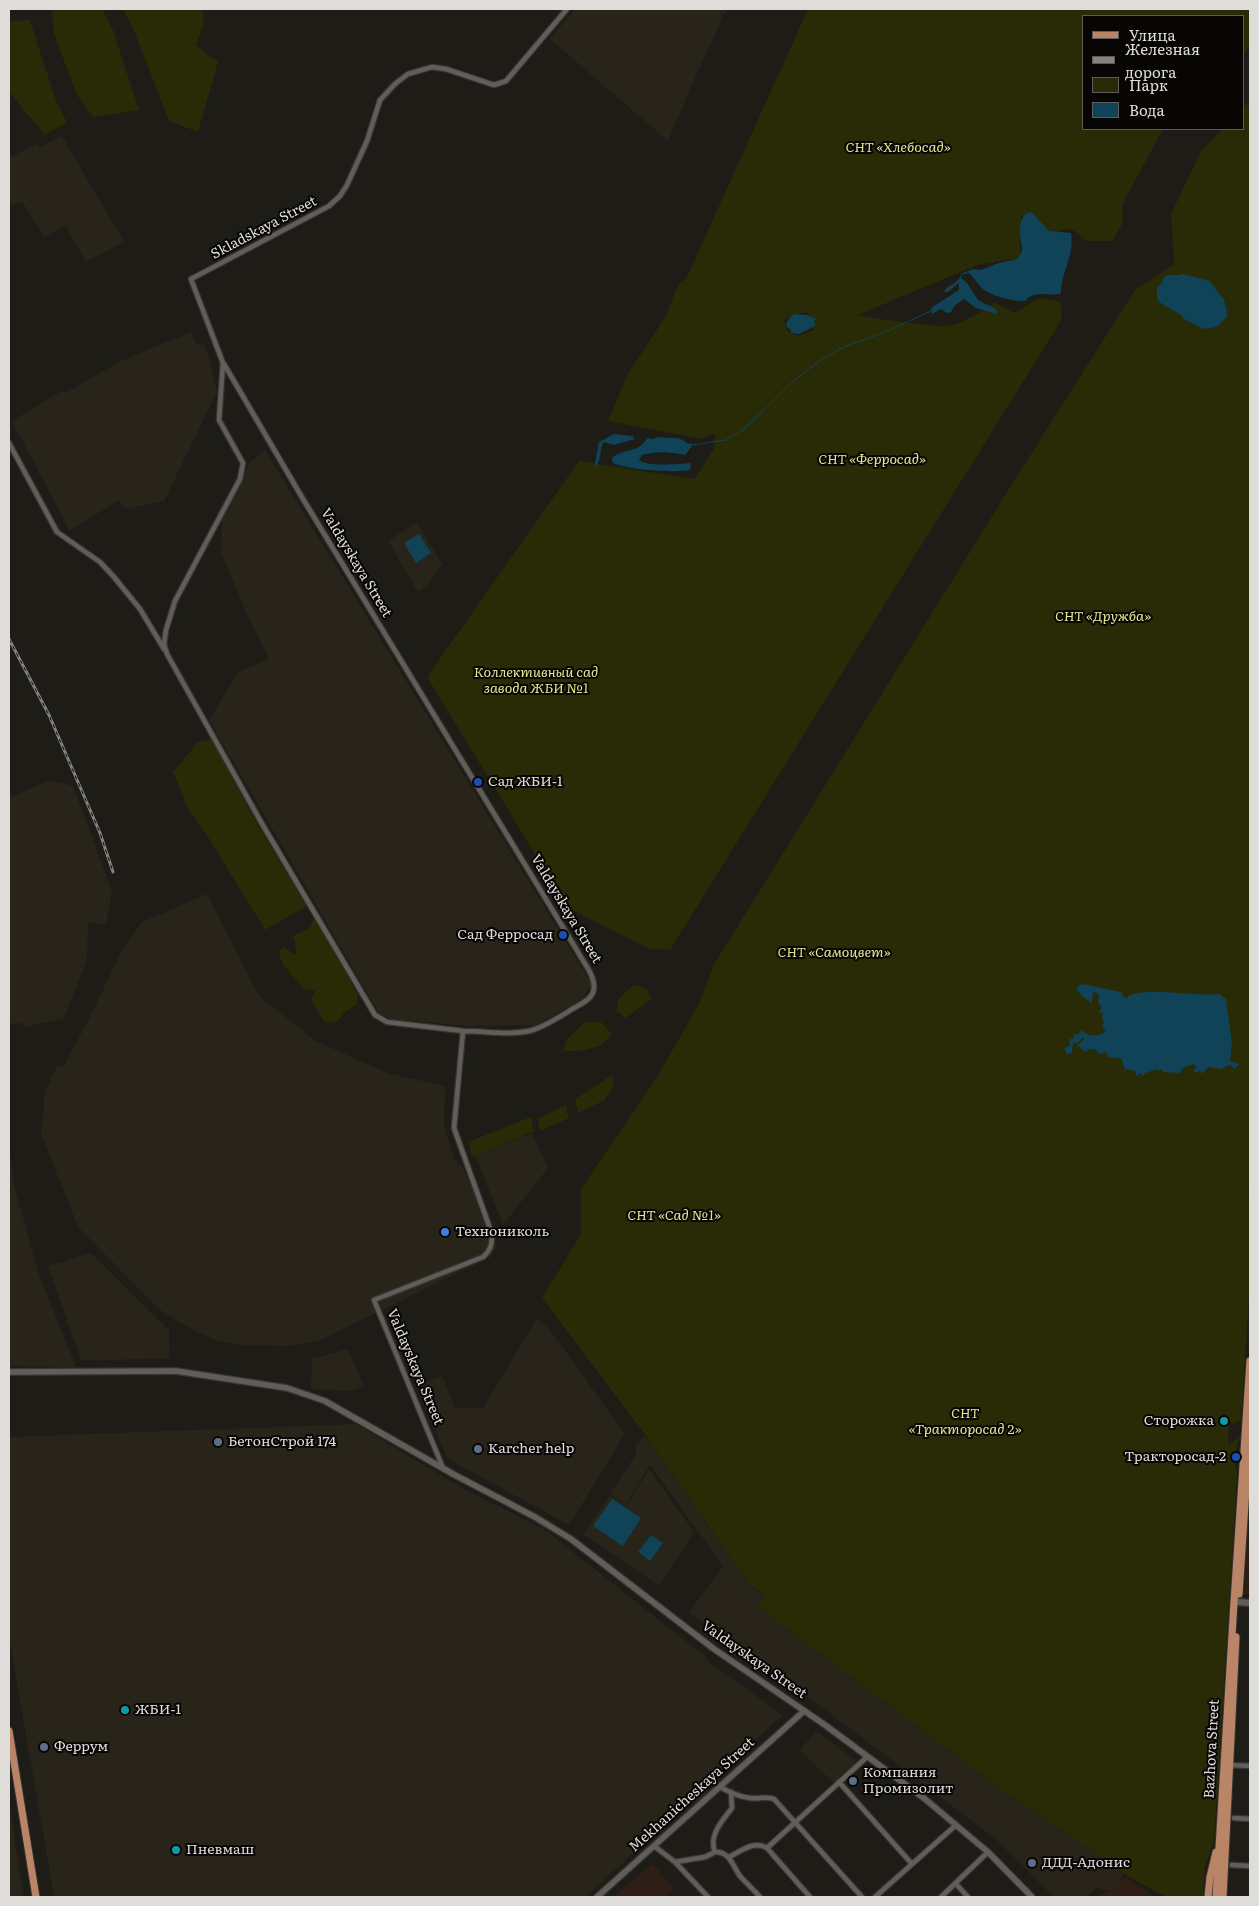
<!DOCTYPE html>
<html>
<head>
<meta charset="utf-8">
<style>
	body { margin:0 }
	#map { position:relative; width:1259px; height:1906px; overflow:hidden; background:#1d1c17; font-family:Literata,serif }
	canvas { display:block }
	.frame { position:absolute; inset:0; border:10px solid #dfddda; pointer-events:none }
	.legend { position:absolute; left:1082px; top:15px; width:162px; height:115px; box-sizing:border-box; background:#070605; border:1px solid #5d5c5a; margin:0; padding:6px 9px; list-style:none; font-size:15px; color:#dfddda }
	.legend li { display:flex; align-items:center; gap:10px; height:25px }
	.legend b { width:25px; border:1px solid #5d5c5a }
</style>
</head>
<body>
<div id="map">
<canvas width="1259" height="1906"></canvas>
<div class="frame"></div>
<ul class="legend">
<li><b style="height:6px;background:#ba8567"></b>Улица</li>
<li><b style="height:6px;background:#85837f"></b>Железная дорога</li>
<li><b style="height:14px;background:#292a06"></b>Парк</li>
<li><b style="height:14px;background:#104358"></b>Вода</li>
</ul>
</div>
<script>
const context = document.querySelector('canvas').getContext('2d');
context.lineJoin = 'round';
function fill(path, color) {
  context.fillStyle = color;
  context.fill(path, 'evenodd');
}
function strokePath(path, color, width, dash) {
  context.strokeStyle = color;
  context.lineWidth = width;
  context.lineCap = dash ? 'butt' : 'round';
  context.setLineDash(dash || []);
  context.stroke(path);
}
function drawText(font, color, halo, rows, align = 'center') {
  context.font = font + ' Literata,serif';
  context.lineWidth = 4;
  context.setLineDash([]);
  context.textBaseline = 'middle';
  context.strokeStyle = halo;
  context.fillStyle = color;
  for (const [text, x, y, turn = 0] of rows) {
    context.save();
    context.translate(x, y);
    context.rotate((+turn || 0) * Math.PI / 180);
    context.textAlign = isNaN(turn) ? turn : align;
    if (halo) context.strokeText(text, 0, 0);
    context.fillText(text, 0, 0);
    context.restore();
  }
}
fill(new Path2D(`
	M 1247,1543 L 1250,1543 L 1250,1594 L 1244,1594 Z
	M 653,1863 L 674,1889 L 665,1897 L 615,1897 L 614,1896 Z
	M 1125,1877 L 1155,1897 L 1099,1897 Z`), '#2f1e16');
fill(new Path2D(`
	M 575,9 L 726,9 L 727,14 L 721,14 L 722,19 L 689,91 L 668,141 L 550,39 Z
	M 62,136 L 124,242 L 86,262 L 65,225 L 44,237 L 23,203 L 12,204 L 9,201 L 9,158 L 38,143 L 40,147 Z
	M 191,332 L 197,345 L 204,344 L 208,355 L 217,392 L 164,501 L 125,509 L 119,500 L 70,531 L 12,421 L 63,390 L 65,393 L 121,361 Z
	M 265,450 L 591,983 L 583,999 L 536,1025 L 468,1026 L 390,1019 L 379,1013 L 209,720 L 237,673 L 269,659 L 247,614 L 221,553 L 222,515 L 250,462 Z
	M 417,522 L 442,564 L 428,585 L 418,592 L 388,541 Z
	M 50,780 L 73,786 L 112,891 L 106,925 L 88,923 L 87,960 L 63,1019 L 25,1027 L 21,1023 L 9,1024 L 9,798 Z
	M 207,894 L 259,996 L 316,1041 L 387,1073 L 445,1086 L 444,1124 L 454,1159 L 463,1168 L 497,1247 L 490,1257 L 321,1340 L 289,1346 L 240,1345 L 215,1340 L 189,1328 L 160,1310 L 78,1227 L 41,1134 L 45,1092 L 57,1066 L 63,1067 L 89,1019 L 121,952 L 142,922 Z
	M 532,1133 L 548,1168 L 503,1225 L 475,1155 Z
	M 9,1147 L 14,1185 L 39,1275 L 76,1367 L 9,1366 Z
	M 91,1253 L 169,1330 L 170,1359 L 81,1360 L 48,1266 Z
	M 537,1318 L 548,1327 L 625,1434 L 569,1525 L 448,1459 L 416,1385 L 442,1376 L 455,1408 L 483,1408 Z
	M 348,1349 L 364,1386 L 352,1391 L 311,1389 L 312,1359 Z
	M 356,1424 L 455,1484 L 549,1532 L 569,1549 L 706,1657 L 705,1659 L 783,1715 L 709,1782 L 708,1784 L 708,1792 L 697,1802 L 686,1804 L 586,1897 L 54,1897 L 9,1636 L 9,1437 Z
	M 645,1435 L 747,1582 L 765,1596 L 757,1606 L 1027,1809 L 1029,1807 L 1124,1873 L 1115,1891 L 1096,1888 L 1086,1897 L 1054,1897 L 997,1840 L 728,1636 L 722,1637 L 689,1612 L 723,1566 L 650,1465 L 626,1504 L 610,1494 L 636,1454 L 636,1444 Z
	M 649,1469 L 694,1532 L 659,1586 L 583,1534 L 610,1496 L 627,1505 Z
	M 816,1731 L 858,1762 L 835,1784 L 800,1750 Z
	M 9,1800 L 17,1855 L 24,1897 L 9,1897 Z`), '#28241a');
fill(new Path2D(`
	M 52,9 L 102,9 L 113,30 L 139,110 L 93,117 L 77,95 L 54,34 Z
	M 123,9 L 202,9 L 204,24 L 196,45 L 218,62 L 198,132 L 169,121 L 133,28 Z
	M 808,9 L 1250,9 L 1250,45 L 1243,55 L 1243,16 L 1083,16 L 1083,129 L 1163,129 L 1122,205 L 1123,223 L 1112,241 L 1086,241 C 1073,229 1070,225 1053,235 L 1029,212 L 1021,217 L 1020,258 L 977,265 L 858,315 C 865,318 940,327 947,326 C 964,323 981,312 995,302 L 1014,313 L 1039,298 L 1061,302 L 1062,319 L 670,950 L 650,949 L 568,908 L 427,677 L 579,461 L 694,479 L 714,449 L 715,433 L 702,439 L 608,421 L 627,375 L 666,316 L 678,285 L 687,277 ZM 807,313 L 814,320 L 813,330 L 798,336 L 787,331 L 784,320 L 793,314 Z
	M 30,20 L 56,101 L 67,122 L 45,135 L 9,92 L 9,22 Z
	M 1250,100 L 1250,1180 L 1247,1201 L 1250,1186 L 1250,1234 L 1249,1234 L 1250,1284 L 1241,1419 L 1234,1424 L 1229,1422 L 1228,1445 L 1240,1436 L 1234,1457 L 1237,1475 L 1214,1843 L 1205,1866 L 1203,1897 L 1166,1897 L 1126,1875 L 1029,1807 L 1027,1809 L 757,1606 L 765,1595 L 748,1583 L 646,1436 L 542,1298 L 581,1234 L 581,1189 L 657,1077 L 699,1004 L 713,966 L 1012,484 L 1135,290 L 1174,264 L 1171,214 L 1201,151 L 1222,129 L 1243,129 L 1243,108 Z
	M 212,740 L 257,824 L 307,906 L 265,930 L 208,837 L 188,809 L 173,772 L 198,742 Z
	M 316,918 L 358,995 L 357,1004 L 344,1013 L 338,1021 L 325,1023 L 311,1000 L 315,991 L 304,989 L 283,965 L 279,953 L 283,947 L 296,955 L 295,942 L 293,936 L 310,928 L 312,921 Z
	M 634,985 L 646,988 L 652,999 L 626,1018 L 616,1011 L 619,998 Z
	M 585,1022 L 601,1022 L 612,1034 L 600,1046 L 580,1051 L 563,1051 L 567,1039 Z
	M 612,1075 L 614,1084 L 605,1100 L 578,1113 L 575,1099 Z
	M 566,1105 L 569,1118 L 540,1131 L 537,1119 Z
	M 531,1117 L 534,1131 L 472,1157 L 468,1142 Z`), '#292a06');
fill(new Path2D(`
	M 1031,212 L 1049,231 L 1071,233 C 1074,249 1067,263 1063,278 C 1061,283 1062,289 1060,294 C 1048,296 1034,290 1025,301 C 1016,302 992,296 984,290 C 978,285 974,277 969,273 L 961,275 L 961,278 L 967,283 L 978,300 L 996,309 L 997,314 L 976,308 L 964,299 L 954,306 L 951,312 L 946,313 L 941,309 L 932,314 L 931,308 L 959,290 L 959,283 L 948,292 L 944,292 C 948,284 958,285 961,274 L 973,269 L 981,270 L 999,263 L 1017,259 L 1021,253 L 1022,248 C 1021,236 1015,215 1031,212 Z
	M 1183,274 L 1210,281 L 1224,300 L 1227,311 L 1227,316 L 1223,321 L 1216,327 L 1204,329 L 1185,320 L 1181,315 L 1159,302 L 1157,297 L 1157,287 L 1161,284 L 1164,277 C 1169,273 1176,277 1183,274 Z
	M 794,314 L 807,315 L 816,319 L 814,321 L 815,326 L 799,334 L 791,333 L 791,329 L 787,328 L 786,324 L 790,317 Z
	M 614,434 L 632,436 L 635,439 L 614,445 L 604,442 C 598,449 604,457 594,469 L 599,442 Z
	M 657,437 C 668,439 680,435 688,444 L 691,443 L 692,446 L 685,455 C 666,452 662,451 642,455 L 639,460 C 647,467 678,464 690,463 L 691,465 L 690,470 C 672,473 630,470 613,463 L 612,458 C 622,448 639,454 647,438 L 653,439 Z
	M 419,534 L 431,553 L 416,563 L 404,543 Z
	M 1082,984 L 1121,992 L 1123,997 L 1128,998 L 1129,995 C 1159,987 1189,997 1219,994 L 1226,999 L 1232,1043 L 1230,1061 L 1239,1064 L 1235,1069 L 1230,1065 L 1220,1069 L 1208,1067 L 1202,1074 L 1200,1071 L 1195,1073 L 1193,1071 L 1197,1067 L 1193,1064 L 1183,1068 L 1180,1073 L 1163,1072 L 1162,1068 L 1160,1071 L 1158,1069 L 1145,1073 L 1142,1077 L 1142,1073 L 1136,1076 L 1135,1071 L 1125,1069 L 1121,1058 L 1109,1058 L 1106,1052 L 1099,1054 L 1095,1049 L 1088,1049 L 1087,1052 L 1081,1049 L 1078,1045 L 1084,1039 L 1083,1037 L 1077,1044 L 1075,1042 L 1073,1043 L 1072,1053 L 1066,1054 L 1066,1050 L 1062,1049 L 1069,1046 L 1070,1039 L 1074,1038 L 1073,1035 L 1079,1034 L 1081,1030 C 1088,1037 1099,1037 1106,1031 L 1102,1026 L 1104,1022 L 1102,1020 L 1103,1014 L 1098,1011 L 1101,1010 L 1101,1006 L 1098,1003 L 1099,994 L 1093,992 L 1092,1003 C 1087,1000 1078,994 1076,988 Z
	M 612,1499 L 641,1518 L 623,1546 L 593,1526 Z
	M 651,1535 L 663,1543 L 650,1561 L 638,1552 Z`), '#104358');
strokePath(new Path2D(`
	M 692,445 L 726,440 L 743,430 L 791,383 L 822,359 L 846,346 L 883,333 L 931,311`), '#104358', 1);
const minor = new Path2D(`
	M 224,364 L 303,499 L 578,952 C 583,962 594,974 594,987 C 594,998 583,1003 574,1008 C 561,1016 548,1025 533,1030 C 511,1036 486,1031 463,1031 L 454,1128 L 492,1234 C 492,1244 491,1250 483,1257 L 374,1300 L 443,1468
	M 9,443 L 57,532 L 100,562 L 114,577 L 140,609 L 164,649
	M 463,1031 L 387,1022 L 375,1015 L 261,822 L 167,654 L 164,644 L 166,630 L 175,601 L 240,479 L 243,463 L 219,420 L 223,363 L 191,279 L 329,206 L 340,196 L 347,185 L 367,141 L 380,100 L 395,84 L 408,74 L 432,67 L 446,69 L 494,85 L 506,81 L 567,9
	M 1230,1765 L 1250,1766
	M 839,1782 L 912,1864
	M 720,1787 C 729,1792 739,1797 750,1798 C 758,1799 766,1796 774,1799 L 862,1897
	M 1234,1818 L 1250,1819
	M 654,1846 L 675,1862 L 708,1897
	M 767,1848 L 810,1897
	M 715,1852 C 730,1851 733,1867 740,1876 C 747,1884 754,1890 760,1897
	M 715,1852 C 708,1835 723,1820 732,1808 L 731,1792
	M 729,1857 C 741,1851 754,1840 767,1848 L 867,1757
	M 675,1862 L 705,1857 L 715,1852
	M 1232,1865 L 1250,1866
	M 956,1884 L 968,1897
	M 875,1897 L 956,1825
	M 941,1897 L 988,1852`);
const tertiary = new Path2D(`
	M 9,1372 L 176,1371 L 287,1388 L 325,1401 L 453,1474 L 535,1517 L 571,1539 L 714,1649 L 825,1725 L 925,1799 L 988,1852 L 1032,1897
	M 597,1897 L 804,1711`);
const secondary = new Path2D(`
	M 1238,1602 L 1250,1603`);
const primary = new Path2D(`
	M 1239,1594 L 1250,1429
	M 9,1731 L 36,1897
	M 1208,1897 L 1210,1877 L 1216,1852
	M 1216,1897 L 1234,1602 L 1250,1361
	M 1223,1897 L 1236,1637`);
strokePath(minor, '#373533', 7);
strokePath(tertiary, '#373533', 8);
strokePath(secondary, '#373533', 9);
strokePath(primary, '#373533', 9);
strokePath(minor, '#615e59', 4.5);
strokePath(tertiary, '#615e59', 5.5);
strokePath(secondary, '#615e59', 6);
strokePath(primary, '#ba8567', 7);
const rail = new Path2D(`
	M 9,639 L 49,715 L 100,833 L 113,872`);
strokePath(rail, '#85837f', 3);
strokePath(rail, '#070605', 1, [4]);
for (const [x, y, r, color] of [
	[478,782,5,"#1a4fb4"],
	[563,935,5,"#1a4fb4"],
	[445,1232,5,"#3f7fe0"],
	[1224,1421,5,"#0f9aa8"],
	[218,1442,5,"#5c6f8a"],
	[478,1449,5,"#5c6f8a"],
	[1236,1457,5,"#1a4fb4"],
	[125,1710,5,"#0f9aa8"],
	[44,1747,5,"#5c6f8a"],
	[853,1781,5,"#5c6f8a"],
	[176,1850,5,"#0f9aa8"],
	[1032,1863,5,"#5c6f8a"]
]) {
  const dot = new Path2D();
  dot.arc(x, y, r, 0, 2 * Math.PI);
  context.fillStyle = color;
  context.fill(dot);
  strokePath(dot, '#070605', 2);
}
drawText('italic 14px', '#e2e690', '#070605', [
	["СНТ «Хлебосад»",898,148],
	["СНТ «Ферросад»",872,460],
	["СНТ «Дружба»",1103,617],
	["Коллективный сад",536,673],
	["завода ЖБИ №1",536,689],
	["СНТ «Самоцвет»",834,953],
	["СНТ «Сад №1»",674,1216],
	["СНТ",965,1414],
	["«Тракторосад 2»",965,1430]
]);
drawText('14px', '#dfddda', '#070605', [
	["Skladskaya Street",264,228,-28],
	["Valdayskaya Street",356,563,59],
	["Valdayskaya Street",566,909,59],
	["Valdayskaya Street",415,1367,67],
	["Valdayskaya Street",754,1660,35],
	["Bazhova Street",1212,1749,-87],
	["Mekhanicheskaya Street",692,1795,-42]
]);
drawText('14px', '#dfddda', '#070605', [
	["Сад ЖБИ-1",488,782],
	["Сад Ферросад",553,935,"right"],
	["Технониколь",455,1232],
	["Сторожка",1214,1421,"right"],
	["БетонСтрой 174",228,1442],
	["Karcher help",488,1449],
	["Тракторосад-2",1226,1457,"right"],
	["ЖБИ-1",135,1710],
	["Феррум",54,1747],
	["Компания",863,1773],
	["Промизолит",863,1789],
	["Пневмаш",186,1850],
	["ДДД-Адонис",1042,1863]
], 'left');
</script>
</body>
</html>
